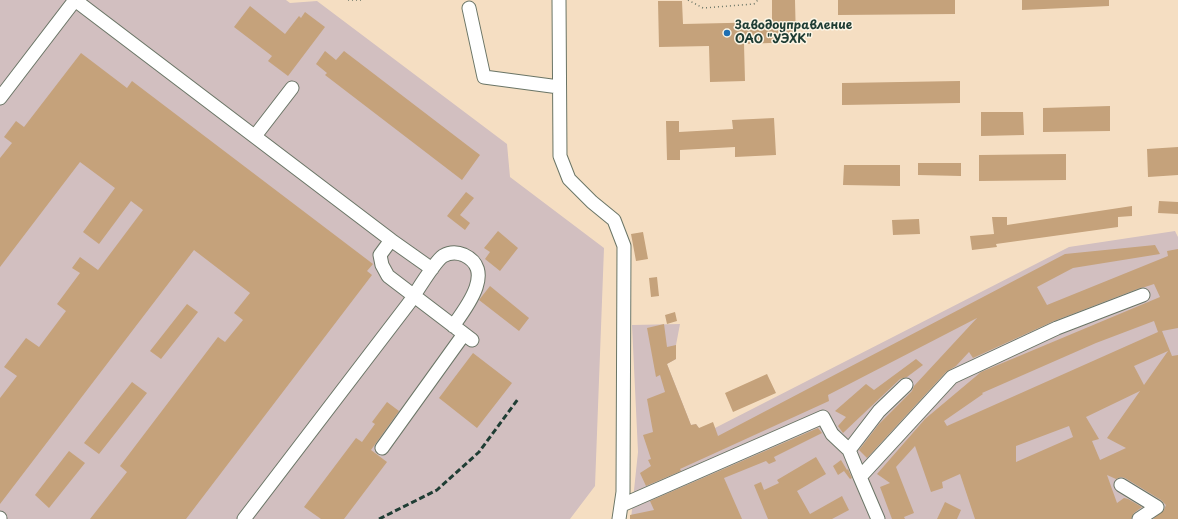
<!DOCTYPE html>
<html>
<head>
<meta charset="utf-8">
<style>
	body { margin:0 }
	canvas { display:block; background:#f5dec2 }
</style>
</head>
<body>
<canvas width="1178" height="519"></canvas>
<script>
const context = document.querySelector('canvas').getContext('2d');
context.lineJoin = 'round';
function fill(path, color) {
  context.fillStyle = color;
  context.fill(path, 'evenodd');
}
function strokePath(path, color, width, dash) {
  context.strokeStyle = color;
  context.lineWidth = width;
  context.lineCap = dash ? 'butt' : 'round';
  context.setLineDash(dash || []);
  context.stroke(path);
}
function drawText(font, color, halo, rows, align = 'center') {
  context.font = font + ' "Playpen Sans",sans-serif';
  context.lineWidth = 3;
  context.setLineDash([]);
  context.textBaseline = 'middle';
  context.strokeStyle = halo;
  context.fillStyle = color;
  for (const [text, x, y, turn = 0] of rows) {
    context.save();
    context.translate(x, y);
    context.rotate((+turn || 0) * Math.PI / 180);
    context.textAlign = isNaN(turn) ? turn : align;
    if (halo) context.strokeText(text, 0, 0);
    context.fillText(text, 0, 0);
    context.restore();
  }
}
fill(new Path2D(`
	M 0,0 L 286,0 L 290,3 L 317,1 L 507,144 L 510,177 L 604,248 L 595,486 L 570,519 L 0,519 Z
	M 1175,231 L 1178,237 L 1178,519 L 631,519 L 638,452 L 632,325 L 680,324 L 676,345 L 676,359 L 667,364 L 691,425 L 696,424 L 699,428 L 715,428 L 1069,247 Z`), '#d2bfc0');
fill(new Path2D(`
	M 772,0 L 795,0 L 796,42 L 744,44 L 745,81 L 710,82 L 709,46 L 659,47 L 658,1 L 682,1 L 683,24 L 772,22 Z
	M 838,0 L 955,0 L 955,14 L 838,15 Z
	M 1022,0 L 1109,0 L 1109,6 L 1022,10 Z
	M 250,6 L 285,34 L 299,16 L 301,18 L 305,12 L 325,27 L 288,76 L 268,61 L 272,56 L 234,27 Z
	M 325,51 L 336,60 L 344,51 L 480,155 L 462,180 L 325,75 L 327,73 L 316,64 Z
	M 81,53 L 127,88 L 132,81 L 373,264 L 367,271 L 372,275 L 186,519 L 90,519 L 127,472 L 120,466 L 218,337 L 225,342 L 243,320 L 234,313 L 250,293 L 194,250 L 0,504 L 0,398 L 17,376 L 4,367 L 26,338 L 39,347 L 66,311 L 57,304 L 80,273 L 72,268 L 80,257 L 98,270 L 143,210 L 131,201 L 99,244 L 83,232 L 115,188 L 80,162 L 0,267 L 0,158 L 12,143 L 4,137 L 16,121 L 24,127 Z
	M 960,81 L 960,103 L 842,105 L 842,83 Z
	M 1110,106 L 1110,131 L 1043,132 L 1043,108 Z
	M 981,112 L 1023,112 L 1024,135 L 981,136 Z
	M 774,118 L 776,155 L 735,157 L 735,147 L 680,150 L 680,160 L 667,160 L 666,121 L 679,121 L 679,132 L 733,129 L 732,120 Z
	M 1178,147 L 1178,175 L 1148,177 L 1147,149 Z
	M 1066,154 L 1066,180 L 979,181 L 979,155 Z
	M 918,163 L 961,163 L 961,176 L 918,175 Z
	M 844,165 L 900,165 L 900,186 L 843,185 Z
	M 466,192 L 474,198 L 460,215 L 470,223 L 465,230 L 447,216 Z
	M 1159,201 L 1178,202 L 1178,214 L 1158,213 Z
	M 1132,206 L 1132,216 L 1118,217 L 1118,227 L 996,244 L 997,247 L 972,250 L 970,236 L 994,234 L 992,217 L 1007,217 L 1007,225 Z
	M 919,219 L 920,234 L 893,235 L 892,220 Z
	M 498,231 L 518,248 L 500,271 L 485,259 L 490,252 L 484,248 Z
	M 643,232 L 648,259 L 636,261 L 631,234 Z
	M 1155,245 L 1160,254 L 1073,268 L 1037,287 L 1047,305 L 1168,256 L 1167,251 L 1178,249 L 1178,328 L 1162,331 L 1172,356 L 1178,355 L 1178,519 L 1153,519 L 1164,510 L 1166,505 L 1161,500 L 1125,478 L 1121,477 L 1116,479 L 1107,475 L 1117,503 L 1124,498 L 1128,499 L 1142,507 L 1134,513 L 1131,519 L 975,519 L 960,474 L 942,482 L 943,488 L 931,492 L 915,446 L 896,467 L 914,513 L 904,517 L 905,519 L 892,519 L 880,487 L 890,483 L 877,474 L 925,419 L 981,372 L 1160,297 L 1154,284 L 1145,287 L 1140,288 L 1054,321 L 973,358 L 969,352 L 956,366 L 946,372 L 867,458 L 859,450 L 879,424 L 912,391 L 914,386 L 977,318 L 828,395 L 829,401 L 680,469 L 681,471 L 646,486 L 640,473 L 651,466 L 648,460 L 651,459 L 643,435 L 653,432 L 647,399 L 665,392 L 660,375 L 656,377 L 647,328 L 664,324 L 667,347 L 676,345 L 676,359 L 667,364 L 691,425 L 696,424 L 699,428 L 713,422 L 718,436 L 1065,254 ZM 1154,321 L 1158,332 L 947,426 L 944,421 L 983,394 L 982,393 L 1096,343 ZM 1168,351 L 1144,385 L 1134,366 ZM 1140,391 L 1107,438 L 1126,448 L 1100,460 L 1092,441 L 1099,439 L 1086,417 ZM 1069,426 L 1073,437 L 1016,462 L 1016,446 Z
	M 657,277 L 659,296 L 651,297 L 649,278 Z
	M 490,286 L 529,318 L 519,331 L 479,300 Z
	M 187,304 L 198,312 L 161,359 L 150,351 Z
	M 675,312 L 677,321 L 667,324 L 665,315 Z
	M 473,353 L 512,383 L 477,428 L 439,398 Z
	M 916,359 L 923,365 L 907,377 L 900,379 L 843,433 L 838,426 L 846,417 L 835,411 L 866,384 L 874,390 Z
	M 767,374 L 776,393 L 733,412 L 725,393 Z
	M 132,382 L 147,393 L 99,454 L 84,443 Z
	M 387,402 L 399,411 L 371,450 L 387,462 L 344,519 L 321,519 L 304,507 L 356,438 L 362,442 L 375,424 L 372,422 Z
	M 818,428 L 822,433 L 774,457 L 776,461 L 769,464 L 766,461 L 724,478 L 742,519 L 630,519 L 630,515 L 654,510 L 650,501 Z
	M 69,451 L 85,463 L 49,508 L 35,495 Z
	M 816,457 L 826,474 L 797,491 L 810,514 L 842,496 L 849,510 L 832,519 L 768,519 L 754,485 L 761,482 L 764,490 L 779,483 L 777,480 Z
	M 841,460 L 847,470 L 848,469 L 852,478 L 850,479 L 844,471 L 838,475 L 833,466 Z
	M 945,502 L 961,510 L 957,519 L 937,519 Z`), '#c5a27b');
const minor = new Path2D(`
	M 75,0 L 391,240 L 432,269
	M 559,0 L 560,156 L 569,179 L 592,202 L 614,220 L 624,246 L 623,492 L 619,519
	M 469,8 L 484,77 L 559,87
	M 0,98 L 75,0
	M 255,136 L 292,88
	M 391,240 L 380,255 L 382,265 L 388,276 L 472,340
	M 382,448 L 464,334
	M 849,450 L 879,411 L 906,385
	M 1121,485 L 1157,507 L 1139,519
	M 622,505 L 823,417 L 832,434 L 849,450 L 860,477
	M 0,518 L 0,519
	M 244,519 L 409,303 C 416,293 434,262 443,256 C 450,252 457,252 464,255 C 496,270 466,308 453,326
	M 878,519 L 860,477 L 952,377 L 1057,328 L 1143,295`);
strokePath(minor, '#6a7566', 15);
strokePath(new Path2D(`
	M 348,0 L 361,0
	M 688,0 L 703,8 L 754,4 L 758,0`), '#6a7566', 1.5, [1, 3]);
strokePath(minor, '#fff', 13);
strokePath(new Path2D(`
	M 379,519 L 437,490 L 479,452 L 518,399`), '#1f3d34', 3, [6, 3]);
for (const [x, y, r, color] of [
	[727,33,4,"#1f6fb2"]
]) {
  const dot = new Path2D();
  dot.arc(x, y, r, 0, 2 * Math.PI);
  context.fillStyle = color;
  context.fill(dot);
  strokePath(dot, '#fcf5e5', 1.5);
}
drawText('bold 12px', '#1f3d34', '#fcf5e5', [
	["Заводоуправление",735,26],
	["ОАО \"УЭХК\"",735,40]
], 'left');
</script>
</body>
</html>
